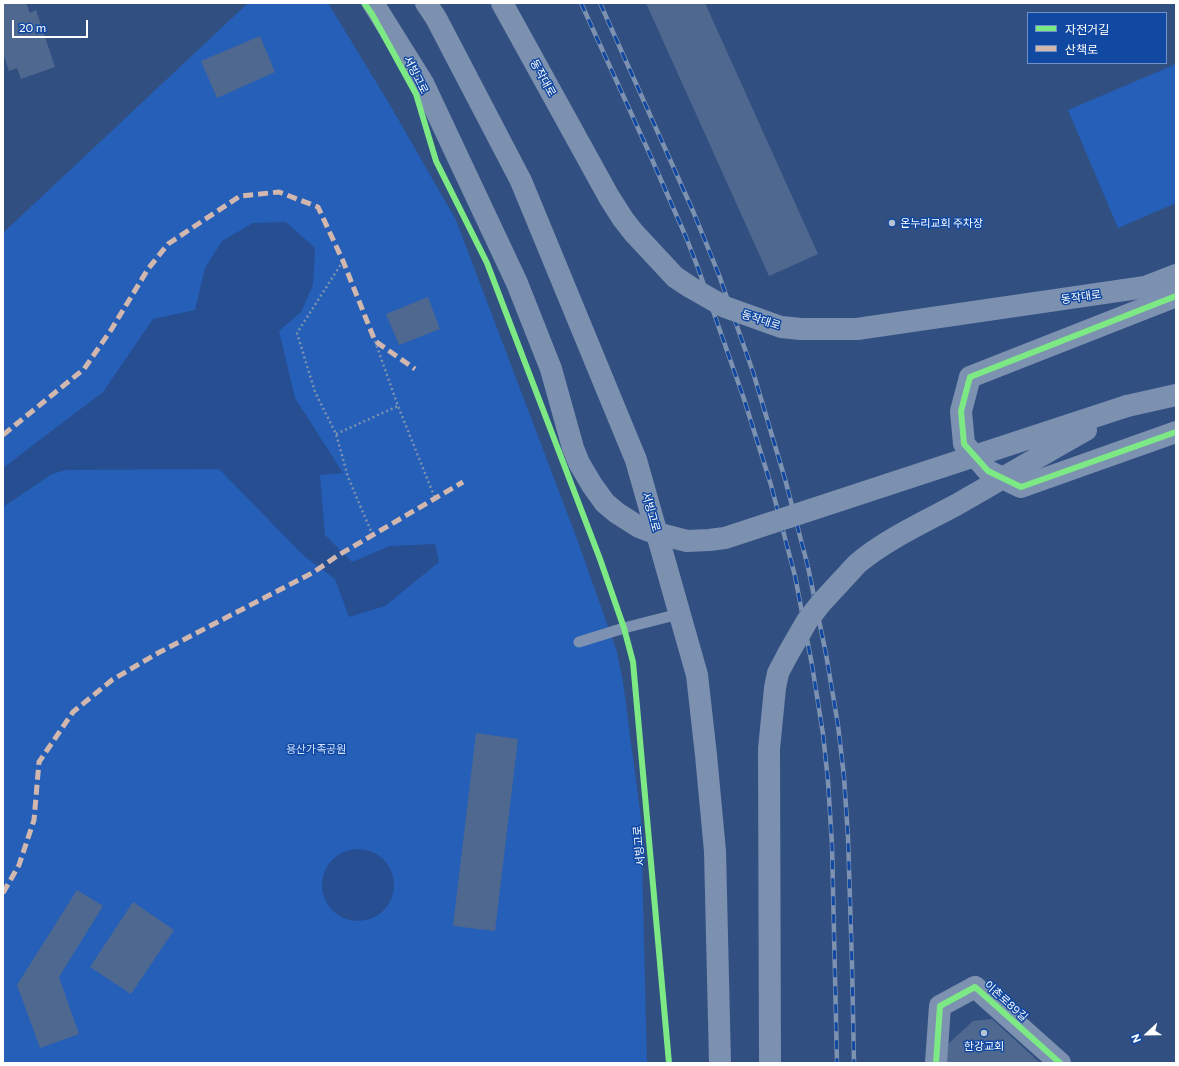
<!DOCTYPE html>
<html>
<head>
<meta charset="utf-8">
<style>
	body { margin:0 }
	#map { position:relative; width:1179px; height:1066px; overflow:hidden; background:#315081; font-family:Commissioner,"Noto Sans KR",sans-serif }
	canvas { display:block }
	.frame { position:absolute; inset:0; border:4px solid #fff; pointer-events:none }
	.legend { position:absolute; left:1027px; top:12px; width:140px; height:52px; box-sizing:border-box; background:#1048a2; border:1px solid #7091c7; margin:0; padding:5px 7px; list-style:none; font-size:12px; color:#fff }
	.legend li { display:flex; align-items:center; gap:8px; height:20px }
	.legend b { width:20px; border:1px solid #7091c7 }
	.north { position:absolute; left:1127px; top:1014px; width:40px; height:40px; -webkit-text-stroke:3px #1048a2; paint-order:stroke; rotate:248deg; font-size:11px; font-weight:700; line-height:16px; text-align:center; color:#fff }
	.north::after { content:''; display:block; margin:auto; width:14px; height:18px; background:#fff; clip-path:polygon(50% 0,100% 100%,50% 72%,0 100%) }
	.scale { position:absolute; left:12px; top:20px; width:76px; height:18px; box-sizing:border-box; border:2px solid #fff; border-top:0; padding-left:5px; font-size:12px; line-height:14px; white-space:nowrap; color:#fff; -webkit-text-stroke:3px #1048a2; paint-order:stroke }
</style>
</head>
<body>
<div id="map">
<canvas width="1179" height="1066"></canvas>
<div class="frame"></div>
<ul class="legend">
<li><b style="height:5px;background:#7ce984"></b>자전거길</li>
<li><b style="height:5px;background:#d1b7ad"></b>산책로</li>
</ul>
<div class="north">N</div>
<div class="scale">20 m</div>
</div>
<script>
const context = document.querySelector('canvas').getContext('2d');
context.lineJoin = 'round';
function fill(path, color) {
  context.fillStyle = color;
  context.fill(path, 'evenodd');
}
function strokePath(path, color, width, dash) {
  context.strokeStyle = color;
  context.lineWidth = width;
  context.lineCap = dash ? 'butt' : 'round';
  context.setLineDash(dash || []);
  context.stroke(path);
}
function drawText(font, color, halo, rows, align = 'center') {
  context.font = font + ' Commissioner,"Noto Sans KR",sans-serif';
  context.lineWidth = 3;
  context.setLineDash([]);
  context.textBaseline = 'middle';
  context.strokeStyle = halo;
  context.fillStyle = color;
  for (const [text, x, y, turn = 0] of rows) {
    context.save();
    context.translate(x, y);
    context.rotate((+turn || 0) * Math.PI / 180);
    context.textAlign = isNaN(turn) ? turn : align;
    if (halo) context.strokeText(text, 0, 0);
    context.fillText(text, 0, 0);
    context.restore();
  }
}
fill(new Path2D(`
	M 248,3 L 328,3 L 390,105 L 456,220 L 577,539 L 617,652 L 623,682 L 641,819 L 647,1063 L 3,1063 L 3,233 Z
	M 1176,64 L 1176,203 L 1118,228 L 1068,110 Z`), '#255fb8');
fill(new Path2D(`
	M 286,222 L 315,248 L 313,285 L 301,312 L 279,331 L 295,398 L 343,473 L 320,475 L 325,535 L 352,562 L 390,546 L 435,544 L 439,562 L 385,606 L 349,617 L 335,579 L 304,556 L 219,469 L 66,470 L 52,474 L 3,507 L 3,468 L 103,392 L 153,319 L 195,310 L 205,268 L 222,241 L 253,223 Z
	M322 885a36 36 0 1 1 72 0a36 36 0 1 1-72 0Z`), '#274e90');
fill(new Path2D(`
	M 3,3 L 26,3 L 30,13 L 36,10 L 55,67 L 21,79 L 17,68 L 9,71 L 3,53 Z
	M 646,3 L 705,3 L 818,254 L 769,276 Z
	M 260,36 L 275,72 L 217,98 L 201,61 Z
	M 428,297 L 440,329 L 399,345 L 386,314 Z
	M 476,733 L 518,739 L 495,931 L 453,926 Z
	M 77,890 L 103,906 L 59,977 L 79,1034 L 40,1048 L 17,985 Z
	M 133,902 L 174,930 L 131,994 L 90,967 Z
	M 992,1019 L 1040,1063 L 946,1063 L 947,1045 L 973,1021 Z`), '#4f688f');
strokePath(new Path2D(`
	M 343,261 L 297,333 L 315,392 L 336,434 L 348,477 L 373,536
	M 375,341 L 398,406 L 435,498
	M 336,434 L 398,406`), '#7d91b1', 2.5, [2, 3]);
strokePath(new Path2D(`
	M 579,642 L 624,628 L 679,614`), '#7d91b1', 11);
strokePath(new Path2D(`
	M 1176,296 L 970,377 L 961,411 L 964,444 L 988,471 L 1021,487 L 1176,432
	M 936,1063 L 940,1006 L 975,987 L 1060,1063`), '#7d91b1', 22);
strokePath(new Path2D(`
	M 426,3 L 436,18 L 521,181 L 636,460 L 697,675 L 706,755 L 715,851 L 720,1063`), '#7c90b0', 22);
strokePath(new Path2D(`
	M 1127,406 L 1176,395`), '#7c90b0', 22);
const rail = new Path2D(`
	M 581,3 L 647,148 L 686,237 L 698,268 L 744,399 L 771,485 L 795,576 L 812,665 L 823,734 L 828,781 L 832,845 L 837,1063
	M 600,3 L 693,211 L 719,275 L 753,372 L 785,479 L 808,567 L 826,654 L 838,725 L 844,777 L 848,837 L 852,964 L 854,1063`);
strokePath(rail, '#7d91b0', 4.5);
strokePath(rail, '#1048a2', 3, [9]);
strokePath(new Path2D(`
	M 373,3 L 423,83 L 517,283 L 551,369 L 573,448 L 579,463 L 592,485 L 605,503 L 617,513 L 639,527 L 652,532 L 687,541 L 709,540 L 725,538 L 1127,406
	M 502,3 L 609,197 L 623,219 L 634,233 L 675,277 L 690,287 L 725,307 L 781,327 L 801,329 L 857,329 L 1145,287 L 1176,275
	M 770,1063 L 769,749 L 775,688 L 778,673 L 788,654 L 807,621 L 821,603 L 857,564 C 885,540 924,522 956,505 C 1000,480 1043,454 1086,430`), '#7c90b0', 22);
strokePath(new Path2D(`
	M 3,435 L 84,369 L 111,330 L 148,269 L 168,244 L 240,196 L 279,192 L 318,207 L 343,261 L 375,341 L 415,369
	M 3,893 L 19,865 L 34,820 L 39,762 L 73,712 L 112,680 L 158,653 L 314,572 L 337,556 L 463,482`), '#d1b7ad', 5, [10, 5]);
strokePath(new Path2D(`
	M 364,3 L 372,14 L 416,94 L 436,161 L 487,263 L 600,559 L 624,628 L 633,662 L 669,1063
	M 1176,296 L 970,377 L 961,411 L 964,444 L 988,471 L 1021,487 L 1176,432
	M 936,1063 L 940,1006 L 975,987 L 1060,1063`), '#7ce984', 6);
for (const [x, y, r, color] of [
	[892,223,4,"#b7c2d3"],
	[984,1033,4,"#b7c2d3"]
]) {
  const dot = new Path2D();
  dot.arc(x, y, r, 0, 2 * Math.PI);
  context.fillStyle = color;
  context.fill(dot);
  strokePath(dot, '#1048a2', 1.5);
}
drawText('11px', '#fff', '#1048a2', [
	["서빙고로",416,75,63],
	["동작대로",543,78,61],
	["동작대로",1081,297,-8],
	["동작대로",761,320,18],
	["서빙고로",651,512,74],
	["서빙고로",639,846,-95],
	["이촌로89길",1006,1001,42]
]);
drawText('11px', '#fff', '#1048a2', [
	["온누리교회 주차장",900,223],
	["한강교회",984,1046,"center"]
], 'left');
drawText('11px', '#d3e4fe', '#1048a2', [
	["용산가족공원",316,749]
]);
</script>
</body>
</html>
